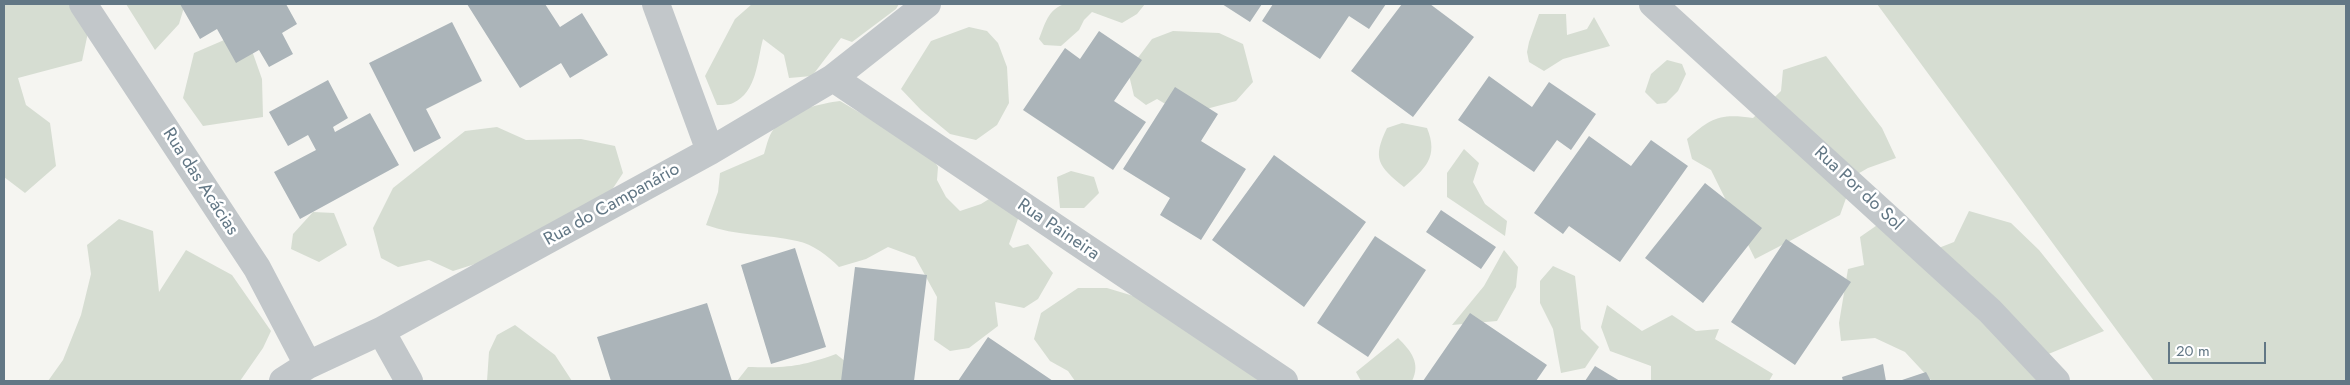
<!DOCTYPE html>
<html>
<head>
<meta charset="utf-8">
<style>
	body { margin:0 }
	#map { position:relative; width:2350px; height:385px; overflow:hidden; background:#f5f5f1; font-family:Jost,sans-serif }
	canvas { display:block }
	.frame { position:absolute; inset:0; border:5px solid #627785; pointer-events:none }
	.scale { position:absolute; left:2168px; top:342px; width:98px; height:22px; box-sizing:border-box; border:2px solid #627785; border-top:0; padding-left:6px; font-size:15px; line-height:18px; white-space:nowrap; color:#627785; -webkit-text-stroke:4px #fff; paint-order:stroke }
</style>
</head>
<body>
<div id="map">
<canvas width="2350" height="385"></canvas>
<div class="frame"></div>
<div class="scale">20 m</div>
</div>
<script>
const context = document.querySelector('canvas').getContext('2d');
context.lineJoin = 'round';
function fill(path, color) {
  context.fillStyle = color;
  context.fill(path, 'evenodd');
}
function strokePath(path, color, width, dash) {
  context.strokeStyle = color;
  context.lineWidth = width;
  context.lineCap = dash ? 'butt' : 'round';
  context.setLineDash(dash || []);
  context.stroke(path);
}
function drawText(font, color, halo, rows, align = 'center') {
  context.font = font + ' Jost,sans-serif';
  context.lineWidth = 5;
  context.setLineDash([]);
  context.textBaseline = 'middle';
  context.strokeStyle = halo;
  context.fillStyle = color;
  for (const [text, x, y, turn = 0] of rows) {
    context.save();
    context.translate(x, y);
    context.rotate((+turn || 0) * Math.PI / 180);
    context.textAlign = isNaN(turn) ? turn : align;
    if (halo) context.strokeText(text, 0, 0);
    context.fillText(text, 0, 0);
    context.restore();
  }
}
fill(new Path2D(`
	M 4,4 L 94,4 L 82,61 L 18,78 L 26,105 L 50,123 L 56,166 L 25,193 L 4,177 Z
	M 126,4 L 185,4 L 179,24 L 155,50 Z
	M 752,4 L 899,4 L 896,9 L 852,42 L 841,38 L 812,76 L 789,78 L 784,55 L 763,39 C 757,61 757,92 733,103 C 729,105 721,105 717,105 L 705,76 L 735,19 Z
	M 1065,4 L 1145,4 L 1137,14 L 1122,23 L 1092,12 L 1084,20 L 1079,30 L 1061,46 L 1044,45 L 1039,39 C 1045,24 1048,9 1065,4 Z
	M 1877,4 L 2346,4 L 2346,381 L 2154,381 Z
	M 1539,14 L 1566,14 L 1567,35 L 1587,29 L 1594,17 L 1610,46 L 1563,59 L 1544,71 L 1529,62 L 1527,52 L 1529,42 Z
	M 969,27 L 987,31 L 998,43 L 1007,67 L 1009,103 L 997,125 L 976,140 L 950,134 L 921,110 L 901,89 L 931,41 Z
	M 245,31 L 262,79 L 263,117 L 203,126 L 183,98 L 194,53 Z
	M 1173,31 L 1219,33 L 1243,44 L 1253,82 L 1236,101 L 1184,115 L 1157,99 L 1146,105 L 1134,96 L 1128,71 L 1152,39 Z
	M 1826,56 L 1882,128 L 1896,158 L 1868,168 L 1854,176 L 1840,215 L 1755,259 L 1711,170 L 1692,159 L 1687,139 C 1711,118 1720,113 1753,118 L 1781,91 L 1783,70 Z
	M 1667,60 L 1682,64 L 1686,74 L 1678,91 L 1666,103 L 1657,104 L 1645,92 L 1651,74 Z
	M 840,101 L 930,154 L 938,167 L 937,180 L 946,197 L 960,211 L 981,204 L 989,199 L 1019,216 L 1009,244 L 1013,248 L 1028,244 L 1053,273 L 1038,299 L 1024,308 L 995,302 L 998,326 L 969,348 L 950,351 L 934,340 L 937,297 L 915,257 L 888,247 L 866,259 L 839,267 C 828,256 813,244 797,241 C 766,234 736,236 706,225 L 718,192 L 720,173 L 764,154 C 767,144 769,133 777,125 C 789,111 822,103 840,101 Z
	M 1402,123 L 1427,128 C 1439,157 1425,169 1404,187 C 1378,166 1372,159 1387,128 Z
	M 497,127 L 526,140 L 581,139 L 615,146 L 623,173 L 604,202 L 491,259 L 453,271 L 429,260 L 398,267 L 381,258 L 373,228 L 393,188 L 465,131 Z
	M 1464,149 L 1479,163 L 1473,182 L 1485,204 L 1507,221 L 1505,236 L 1447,197 L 1447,173 Z
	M 1071,171 L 1094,177 L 1099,193 L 1084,208 L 1060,208 L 1057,177 Z
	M 1969,211 L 2011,223 L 2039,250 L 2104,331 L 2046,355 L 2041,381 L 1932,381 L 1905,352 L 1875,338 L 1841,341 L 1839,323 L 1848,269 L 1864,265 L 1860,237 L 1896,212 L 1936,249 L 1954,242 Z
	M 313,212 L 334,213 L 347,245 L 319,262 L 291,249 L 293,234 Z
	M 119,219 L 153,231 L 159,292 L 186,250 L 232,275 L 271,331 L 263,348 L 240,381 L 48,381 L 63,360 L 81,315 L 91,274 L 87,245 Z
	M 1504,250 L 1518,267 L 1516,287 L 1497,321 L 1452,325 L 1484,286 Z
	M 1553,266 L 1575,276 L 1581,329 L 1599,347 L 1585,368 L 1561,373 L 1553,329 L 1540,303 L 1540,281 Z
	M 1078,288 L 1107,288 L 1150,301 L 1241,365 L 1259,381 L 1075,381 L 1068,371 L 1050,361 L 1034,339 L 1041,313 Z
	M 1607,305 L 1642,331 L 1672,315 L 1696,331 L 1719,329 L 1715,339 L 1773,374 L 1769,381 L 1651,381 L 1651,366 L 1610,351 L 1601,327 Z
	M 515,325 L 555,355 L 572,381 L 487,381 L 489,352 L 497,335 Z
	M 1398,338 C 1411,351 1421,363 1412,381 L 1361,381 L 1356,372 Z
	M 836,354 L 865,377 L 865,381 L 737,381 L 748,367 C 786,368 800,367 836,354 Z`), '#d6ddd2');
fill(new Path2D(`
	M 180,4 L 286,4 L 297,24 L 282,33 L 293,54 L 269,67 L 259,50 L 236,63 L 217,29 L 200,39 Z
	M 467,4 L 545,4 L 560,27 L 582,13 L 608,55 L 570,78 L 561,63 L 520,88 Z
	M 1222,4 L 1262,4 L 1250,22 Z
	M 1273,4 L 1386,4 L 1369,29 L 1349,16 L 1320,59 L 1262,21 Z
	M 1402,4 L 1430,4 L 1474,37 L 1413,117 L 1351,71 Z
	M 452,22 L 482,81 L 426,109 L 441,138 L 414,152 L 369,63 Z
	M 1099,31 L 1142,60 L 1114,101 L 1146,122 L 1113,170 L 1023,110 L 1065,48 L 1080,59 Z
	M 1489,76 L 1532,107 L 1549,82 L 1596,114 L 1571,150 L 1557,140 L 1534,172 L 1458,120 Z
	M 328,80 L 348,118 L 333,127 L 335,132 L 370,113 L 399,165 L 300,219 L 274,172 L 316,150 L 308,135 L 288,146 L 269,112 Z
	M 1175,87 L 1218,114 L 1201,141 L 1246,169 L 1201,240 L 1160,215 L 1170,198 L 1123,169 Z
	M 1589,136 L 1631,166 L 1651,140 L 1688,166 L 1620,262 L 1569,226 L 1563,234 L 1534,213 Z
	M 1274,155 L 1366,222 L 1304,307 L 1212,240 Z
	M 1705,183 L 1762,228 L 1703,303 L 1645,258 Z
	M 1441,210 L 1496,247 L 1481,269 L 1426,232 Z
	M 1375,236 L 1426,270 L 1368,357 L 1317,323 Z
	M 1786,239 L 1851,282 L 1795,365 L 1731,322 Z
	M 795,248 L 826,347 L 771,364 L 741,265 Z
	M 855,267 L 927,275 L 914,381 L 841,381 Z
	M 707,303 L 732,381 L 611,381 L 597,337 Z
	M 1470,313 L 1547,365 L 1536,381 L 1423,381 Z
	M 988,337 L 1053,381 L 958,381 Z
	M 1883,364 L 1886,381 L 1843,381 L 1842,377 Z
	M 1595,366 L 1620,381 L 1585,381 Z
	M 1926,372 L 1931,381 L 1899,381 Z`), '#abb4b9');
strokePath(new Path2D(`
	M 83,4 L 257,268 L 308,365
	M 656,4 L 710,151
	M 1653,4 L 1990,311 L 2056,381
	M 833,78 L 1284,381
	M 381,331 L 409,381
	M 283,381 L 308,365 L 381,331 L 710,151 L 833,78 L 927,4`), '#c2c7ca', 28);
drawText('18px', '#627785', '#fff', [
	["Rua das Acácias",200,182,57],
	["Rua Por do Sol",1858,189,43],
	["Rua do Campanário",612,205,-29],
	["Rua Paineira",1058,230,34]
]);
</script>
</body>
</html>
